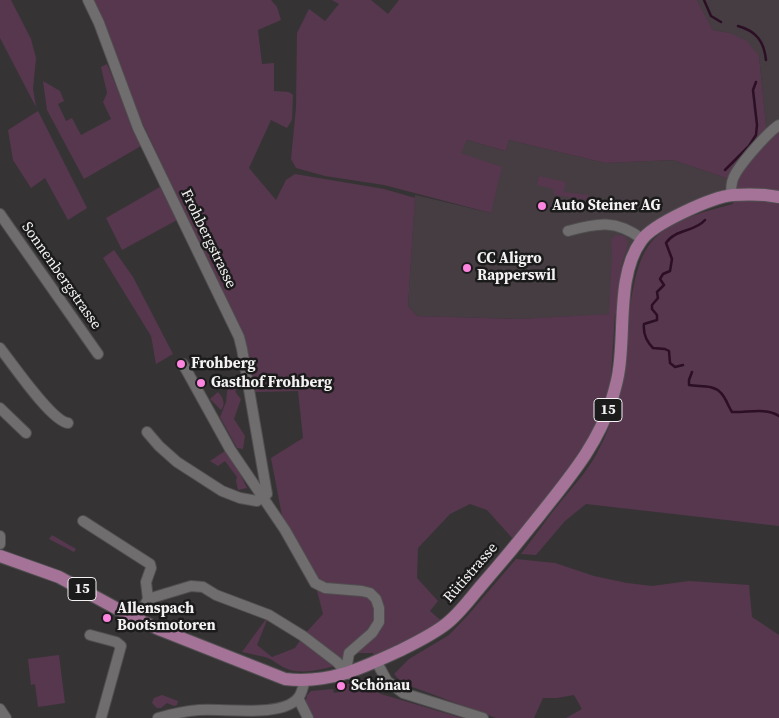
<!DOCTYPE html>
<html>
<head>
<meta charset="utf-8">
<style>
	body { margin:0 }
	canvas { display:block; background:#363335 }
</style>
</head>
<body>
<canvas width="779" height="718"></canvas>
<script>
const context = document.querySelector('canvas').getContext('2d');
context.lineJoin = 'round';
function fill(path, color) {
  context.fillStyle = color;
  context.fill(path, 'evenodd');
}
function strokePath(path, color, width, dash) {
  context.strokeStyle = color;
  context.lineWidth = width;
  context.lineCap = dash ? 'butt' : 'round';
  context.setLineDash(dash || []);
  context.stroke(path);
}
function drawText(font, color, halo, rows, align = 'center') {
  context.font = font + ' "Source Serif 4",serif';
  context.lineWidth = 5;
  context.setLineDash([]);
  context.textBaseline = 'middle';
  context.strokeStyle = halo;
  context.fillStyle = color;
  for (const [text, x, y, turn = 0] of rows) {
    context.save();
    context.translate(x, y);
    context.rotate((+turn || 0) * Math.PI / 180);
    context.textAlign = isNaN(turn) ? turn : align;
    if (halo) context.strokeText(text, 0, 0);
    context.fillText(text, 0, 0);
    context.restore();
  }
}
fill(new Path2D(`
	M 697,0 L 779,0 L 779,125 L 767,135 L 759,56 L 730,33 L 713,30 Z
	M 467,140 L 506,151 L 509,140 L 605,163 L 673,160 L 729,179 L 724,190 L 676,209 L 648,225 L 638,233 L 628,250 L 621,271 L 615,314 L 518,319 L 417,316 L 408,306 L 415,195 L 491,213 L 460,152 Z`), '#453d42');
fill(new Path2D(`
	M 0,0 L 11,0 L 31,39 L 36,58 L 33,89 L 36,107 L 0,38 Z
	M 93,0 L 271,0 L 277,7 L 281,20 L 258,30 L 262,64 L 274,63 L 274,91 L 289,92 L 293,95 L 292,120 L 287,128 L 271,120 L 249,168 L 276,200 L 286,180 L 295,174 L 384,189 L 415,198 L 408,306 L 417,316 L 518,319 L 609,314 L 612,254 L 611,240 C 614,234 620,234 626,237 C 631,246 624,253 622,263 C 619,279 619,297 618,314 L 615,314 L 610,390 L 585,449 L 513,539 L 487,510 L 470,504 L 450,514 L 418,548 L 417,578 L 438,601 L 430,611 L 445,624 L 376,661 L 373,653 L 349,653 L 343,664 C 327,668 301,676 285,668 C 278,665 273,659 265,657 C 257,655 250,654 242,652 L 269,615 L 257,645 L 272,657 L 295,648 L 303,636 L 323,614 L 315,583 L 283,521 L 271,458 L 303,438 L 298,391 L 254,392 L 243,338 L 127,90 L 100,12 Z
	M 332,0 L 371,0 L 388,14 L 399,0 L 697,0 L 713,30 L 730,33 L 747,41 L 759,56 L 767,135 L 779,125 L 779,526 L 586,504 L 565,521 L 536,555 L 521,554 C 535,536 548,517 562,500 C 576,483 591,467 600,447 C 606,436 610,424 614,412 C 631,365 622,267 656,237 C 676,218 707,211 733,204 L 731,195 L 732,180 L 673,160 L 605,163 L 509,140 L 506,151 L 467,140 L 461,153 L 502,167 L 491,213 L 384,185 L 325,176 L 296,168 L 291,159 L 296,107 L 297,33 L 309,9 L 325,21 L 339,4 Z
	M 107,64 L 141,146 L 84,179 L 47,110 L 43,81 L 60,91 L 64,101 L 58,104 L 66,121 L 72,118 L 81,135 L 111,119 L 103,102 L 107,93 L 101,67 Z
	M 38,111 L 87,208 L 68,220 L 45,178 L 31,188 L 13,160 L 8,130 Z
	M 539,176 L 566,182 L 564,192 L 589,195 L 588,200 L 554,195 L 553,189 L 537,185 Z
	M 160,187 L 177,220 L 122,250 L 106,218 Z
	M 114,250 L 133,277 L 173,354 L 156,364 L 151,336 L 103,258 Z
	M 228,384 L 235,387 L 236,393 L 241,399 L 234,419 L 245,436 L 243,449 L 237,448 L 220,417 L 226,402 Z
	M 218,392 C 223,397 226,405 221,410 L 210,399 Z
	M 228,449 L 247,488 L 238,490 L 236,481 L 237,477 L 225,461 L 218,466 L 210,461 Z
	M 52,535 L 76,549 L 74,552 L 49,539 Z
	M 516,559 L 555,563 L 594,576 L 627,583 L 652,586 L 689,581 L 749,585 L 752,617 L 779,635 L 779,718 L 566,718 L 582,709 L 574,695 L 557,698 L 543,698 L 534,718 L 496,718 L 402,683 L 394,674 L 409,659 L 449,635 L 469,614 Z
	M 59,655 L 65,703 L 38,707 L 35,684 L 31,685 L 28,659 Z
	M 364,679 L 374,690 L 381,694 L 462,718 L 312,718 L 305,704 L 307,695 L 311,691 L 333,689 L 334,693 L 340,692 L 340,688 L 356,680 Z
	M 162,695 L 178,701 L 177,705 L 174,706 L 167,703 L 161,708 L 157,708 L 152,703 L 154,698 Z`), '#56374d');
strokePath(new Path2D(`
	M 704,0 L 711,16 L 721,22
	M 738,26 C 756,31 764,41 766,60
	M 725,170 L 749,146 L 756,135 L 757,125 L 753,90 L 756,82
	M 683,365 L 675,367 L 670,363 L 669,351 L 665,349 L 653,348 C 647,342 643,333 644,324 L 657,320 L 657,315 L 652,309 L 652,305 L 658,298 L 657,292 L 664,285 L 660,279 L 663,274 L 670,271 L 672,259 L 666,243 C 675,229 695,232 705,220
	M 692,372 L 689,380 L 689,385 C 700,387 713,384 721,393 C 726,398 728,406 732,412 C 746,413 766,407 779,416`), '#2c0e25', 2.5);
const minor = new Path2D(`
	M 88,0 L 99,23 L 138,128 L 239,337 L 242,349 L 267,494 L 257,501 L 240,498 L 222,491 L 177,462 L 159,446 L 147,432
	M 731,195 C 731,190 731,184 733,179 C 737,167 767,133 779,125
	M 0,214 L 98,354
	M 568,231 C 597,223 616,219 642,239
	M 0,348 C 12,363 51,421 68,423
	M 183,364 L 230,449 L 285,530 L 315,583 L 325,588 L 362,591 L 370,593 L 376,599 L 379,608 L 379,622 L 372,633 L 349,653 L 347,665 L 348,674
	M 0,408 L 26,433
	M 83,521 L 150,564 L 151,568 L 146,582 L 148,599 L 137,620
	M 0,536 L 0,544
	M 148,599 L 191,586 L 203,587 L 216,595 L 269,615 L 303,636 L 337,662 L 348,674
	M 90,635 L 116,642 L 121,646 L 101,718
	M 376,661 L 387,681 L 403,693 L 483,718
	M 298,698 L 308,718
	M 0,709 L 6,718
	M 158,718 C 172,714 185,711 199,710 C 223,708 282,718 298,698 C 302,694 303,686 305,680`);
const major = new Path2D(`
	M 0,556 L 59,577 L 134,618 L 161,630 L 285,679 C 329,684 360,669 399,651 C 415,643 432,635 446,624 C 459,614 469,600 480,587 C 500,564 520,540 539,516 C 568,479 598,445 612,399 C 615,389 618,379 619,369 C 625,330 617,274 641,241 C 652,224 712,197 733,195 C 748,194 764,194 779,197`);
strokePath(minor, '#514f50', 12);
strokePath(major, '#514f50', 14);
strokePath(minor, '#706d6f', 10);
strokePath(major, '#a47397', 12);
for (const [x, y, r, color] of [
	[542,206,5,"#fe85df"],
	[467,268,5,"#fe85df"],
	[181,364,5,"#fe85df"],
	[201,383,5,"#fe85df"],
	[107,618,5,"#fe85df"],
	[341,686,5,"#fe85df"]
]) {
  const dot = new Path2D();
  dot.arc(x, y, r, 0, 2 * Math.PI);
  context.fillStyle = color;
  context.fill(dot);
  strokePath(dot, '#1c1b1c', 2);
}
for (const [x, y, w] of [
	[608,410,28],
	[82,589,28]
]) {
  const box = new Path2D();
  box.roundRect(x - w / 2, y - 11.5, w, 23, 4);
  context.fillStyle = '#1c1b1c';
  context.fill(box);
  strokePath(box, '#f4f2f3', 1);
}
drawText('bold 14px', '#f4f2f3', null, [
	["15",608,410],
	["15",82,589]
]);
drawText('bold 15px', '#f4f2f3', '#1c1b1c', [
	["Auto Steiner AG",552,206],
	["CC Aligro",477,259],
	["Rapperswil",477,276],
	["Frohberg",191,364],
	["Gasthof Frohberg",211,383],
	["Allenspach",117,609],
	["Bootsmotoren",117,626],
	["Schönau",351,686]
], 'left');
drawText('15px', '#f4f2f3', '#1c1b1c', [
	["Frohbergstrasse",208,239,64],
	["Sonnenbergstrasse",61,276,55],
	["Rütistrasse",471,573,-49]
]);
</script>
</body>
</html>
